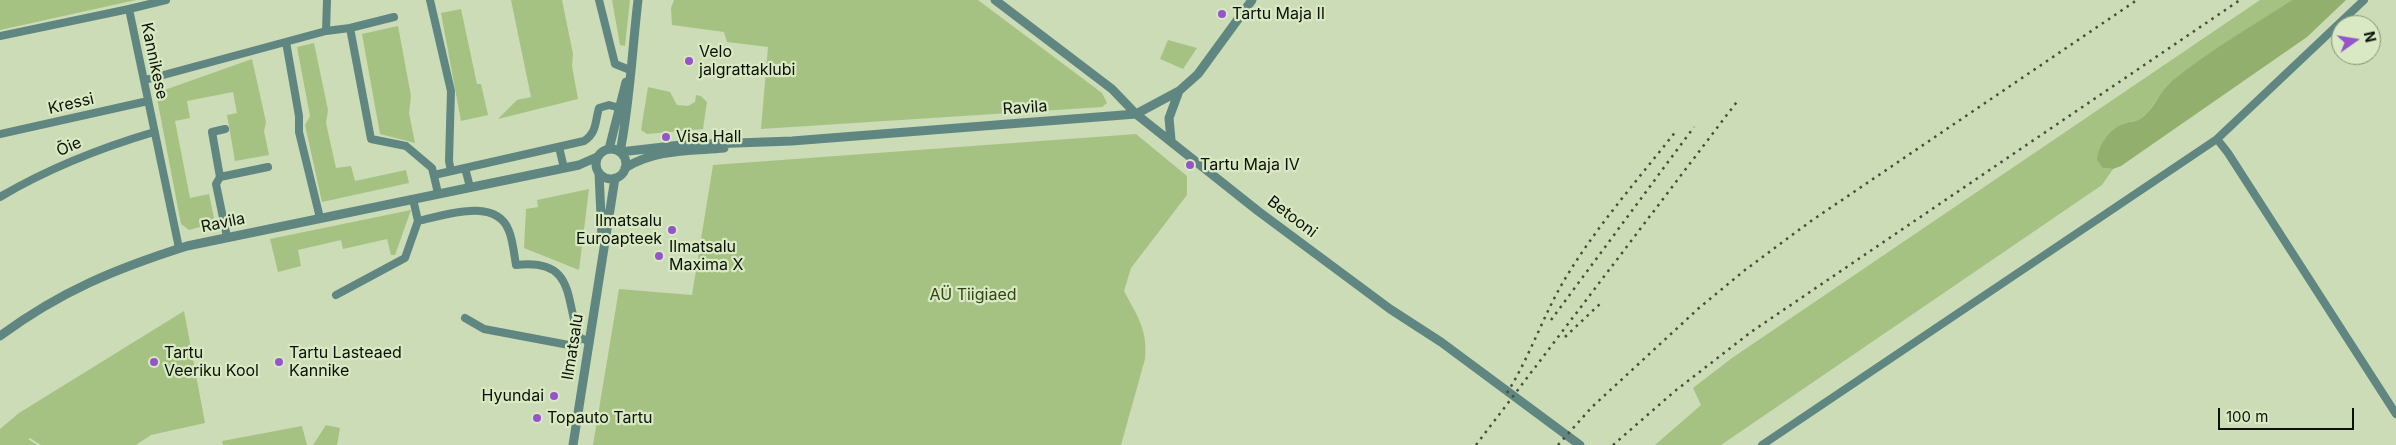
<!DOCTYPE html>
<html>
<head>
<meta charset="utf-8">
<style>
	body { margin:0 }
	#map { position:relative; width:2396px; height:445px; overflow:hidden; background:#cbdcb6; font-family:Inter,sans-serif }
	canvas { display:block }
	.north { position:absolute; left:2331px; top:15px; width:50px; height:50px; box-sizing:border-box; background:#d8e9c3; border:1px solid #869377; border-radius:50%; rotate:77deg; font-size:14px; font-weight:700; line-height:20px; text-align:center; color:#0c1105 }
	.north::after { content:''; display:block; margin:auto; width:18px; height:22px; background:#9654ca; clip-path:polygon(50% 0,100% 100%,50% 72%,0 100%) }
	.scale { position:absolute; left:2218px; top:408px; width:136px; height:22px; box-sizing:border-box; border:2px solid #0c1105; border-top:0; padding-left:6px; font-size:15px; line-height:18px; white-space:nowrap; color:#0c1105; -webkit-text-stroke:4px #d8e9c3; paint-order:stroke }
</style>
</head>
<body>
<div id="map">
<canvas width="2396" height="445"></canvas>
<div class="north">N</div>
<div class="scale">100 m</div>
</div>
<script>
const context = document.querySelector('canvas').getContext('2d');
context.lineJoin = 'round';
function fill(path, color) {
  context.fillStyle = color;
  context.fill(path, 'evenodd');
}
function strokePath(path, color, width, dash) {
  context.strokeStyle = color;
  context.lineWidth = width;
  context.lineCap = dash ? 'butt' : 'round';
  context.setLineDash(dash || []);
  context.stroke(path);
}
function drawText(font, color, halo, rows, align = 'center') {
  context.font = font + ' Inter,sans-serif';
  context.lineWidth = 4.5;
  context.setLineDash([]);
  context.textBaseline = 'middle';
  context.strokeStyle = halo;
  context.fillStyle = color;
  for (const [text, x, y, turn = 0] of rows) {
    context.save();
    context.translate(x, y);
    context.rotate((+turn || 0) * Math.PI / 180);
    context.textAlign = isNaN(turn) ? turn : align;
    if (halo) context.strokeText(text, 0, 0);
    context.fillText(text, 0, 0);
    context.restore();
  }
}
fill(new Path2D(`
	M 0,0 L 136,0 L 0,30 Z
	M 511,0 L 562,0 L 573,54 L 572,66 L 578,99 L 498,119 L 517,100 L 531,97 Z
	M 612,0 L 630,0 L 625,46 L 620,45 Z
	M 674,0 L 978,0 L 1102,93 L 1107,103 L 1102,107 L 761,129 L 768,47 L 727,42 L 724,32 L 672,25 L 671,8 Z
	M 2260,0 L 2292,0 L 2188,69 L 2169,84 L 2147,113 L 2139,120 L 2125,123 L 2103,168 L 2113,169 L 2102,185 L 1721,445 L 1655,445 L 1701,405 L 1693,388 L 1732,358 Z
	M 461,9 L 477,84 L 481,84 L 488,115 L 461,121 L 441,13 Z
	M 398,26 L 411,96 L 409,113 L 415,143 L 380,134 L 362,34 Z
	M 1168,40 L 1197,48 L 1183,69 L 1160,59 Z
	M 314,43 L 328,110 L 326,123 L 336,168 L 351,166 L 355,181 L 406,170 L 409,183 L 322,202 L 305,125 L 310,116 L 297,47 Z
	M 252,59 L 266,122 L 264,131 L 269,155 L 235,161 L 227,115 L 237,113 L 233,92 L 187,101 L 190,118 L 175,121 L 190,198 L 209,194 L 215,223 L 189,230 L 181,224 L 156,93 Z
	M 648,87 L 670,92 L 677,105 L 688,106 L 695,102 L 696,95 L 701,96 L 707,102 L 703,129 L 647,134 L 641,130 Z
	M 1136,134 L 1187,176 L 1187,195 L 1131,268 L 1124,291 C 1137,316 1148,329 1145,359 L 1121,445 L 593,445 L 619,289 L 692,295 L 713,165 Z
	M 589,189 L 579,270 L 524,248 L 526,209 L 538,207 L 537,200 Z
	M 411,210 L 395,255 L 391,255 L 387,239 L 343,249 L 341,240 L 298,250 L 301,266 L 278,272 L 270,239 Z
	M 184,311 L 205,423 L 151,435 L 136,445 L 41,445 L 30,438 L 28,439 L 37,445 L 0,445 L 0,429 L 19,413 Z
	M 326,425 L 340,428 L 337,445 L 313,445 Z
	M 302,426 L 307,445 L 223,445 L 222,441 Z`), '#a6c283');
fill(new Path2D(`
	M 2292,0 L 2346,0 L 2307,37 L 2121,166 L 2113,169 L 2103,168 L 2097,160 C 2099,143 2109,129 2126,123 C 2130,121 2136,122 2140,119 C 2154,110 2159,92 2172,81 C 2209,51 2252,26 2292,0 Z`), '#93af6d');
strokePath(new Path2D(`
	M 430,0 L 451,91 L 449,161 L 451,171
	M 599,0 L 615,64 L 630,70
	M 129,9 L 166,0
	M 394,17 L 350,28 L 371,139 L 406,146 L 432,168 L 438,193
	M 326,31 L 350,28
	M 0,36 L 129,9 L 179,248
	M 286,42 L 299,116 L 299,132 L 320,218
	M 145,80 L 326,31 L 327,0
	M 225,129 L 212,132 L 220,177 L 216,184 L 227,237
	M 0,134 L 148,101
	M 2217,139 L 2228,153 L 2396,414
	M 559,147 L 564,168
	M 465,168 L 470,187
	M 434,175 L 584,141 C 597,133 595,121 599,108 L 609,105 L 620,108
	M 220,177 L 268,167
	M 0,197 C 49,168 100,148 154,132
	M 418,221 C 443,216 496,196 509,231 C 513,241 514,254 516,265 C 578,258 564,302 580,338 L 589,341
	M 336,295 L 405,258 L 418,221 L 413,199
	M 465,318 L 484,329 L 574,346 L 580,338
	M 1762,445 L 2217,139 L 2364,0`), '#608682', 8);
strokePath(new Path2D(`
	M 995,0 L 1112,89 L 1136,114 L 1258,211 L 1390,309 L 1441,342 L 1580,445
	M 1171,140 L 1169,118 L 1179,91
	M 609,149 L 626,82
	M596 164a15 15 0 1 1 30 0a15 15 0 1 1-30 0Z
	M 620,152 L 681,145 L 792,141 L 1136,114 L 1179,91 L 1198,74 L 1252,0
	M 620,152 C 630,102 632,51 638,0
	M 625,168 C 654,149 691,151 724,148
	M 599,173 L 602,238
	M 0,336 C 61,291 115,269 187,246 L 579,165 L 597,157
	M 573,445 L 615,178`), '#608682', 9);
strokePath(new Path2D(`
	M 1551,320 L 1694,127
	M 1565,337 L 1603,301
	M 1507,393 C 1529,358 1542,319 1562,284 C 1594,229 1637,181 1676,131
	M 1476,445 L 1739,99
	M 1558,445 L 1592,407 L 1699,308 L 1745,270 L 1811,221 L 2137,0
	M 1613,445 L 1675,391 L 1751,332 L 2240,0`), '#464f3b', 2.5, [2.5, 5]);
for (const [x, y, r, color] of [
	[1222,14,5,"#9654ca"],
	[689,61,5,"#9654ca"],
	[666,137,5,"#9654ca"],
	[1190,165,5,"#9654ca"],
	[672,230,5,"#9654ca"],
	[659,256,5,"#9654ca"],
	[154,362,5,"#9654ca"],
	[279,362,5,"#9654ca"],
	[554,396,5,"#9654ca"],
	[537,418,5,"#9654ca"]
]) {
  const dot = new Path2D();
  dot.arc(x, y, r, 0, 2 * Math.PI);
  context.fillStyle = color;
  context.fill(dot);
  strokePath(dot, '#d8e9c3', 2);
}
drawText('16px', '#0c1105', '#d8e9c3', [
	["Tartu Maja II",1232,14],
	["Velo",699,52],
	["jalgrattaklubi",699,70],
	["Visa Hall",676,137],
	["Tartu Maja IV",1200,165],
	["Ilmatsalu",662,221,"right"],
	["Euroapteek",662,239,"right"],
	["Ilmatsalu",669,247],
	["Maxima X",669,265],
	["Tartu",164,353],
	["Veeriku Kool",164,371],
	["Tartu Lasteaed",289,353],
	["Kannike",289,371],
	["Hyundai",544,396,"right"],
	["Topauto Tartu",547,418]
], 'left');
drawText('16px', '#0c1105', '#d8e9c3', [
	["Kannikese",154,61,78],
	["Kressi",71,104,-13],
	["Ravila",1025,108,-4],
	["Õie",69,147,-23],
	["Betooni",1292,217,37],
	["Ravila",223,223,-12],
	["Ilmatsalu",573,347,-81]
]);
drawText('16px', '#324514', '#d8e9c3', [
	["AÜ Tiigiaed",973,295]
]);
</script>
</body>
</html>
